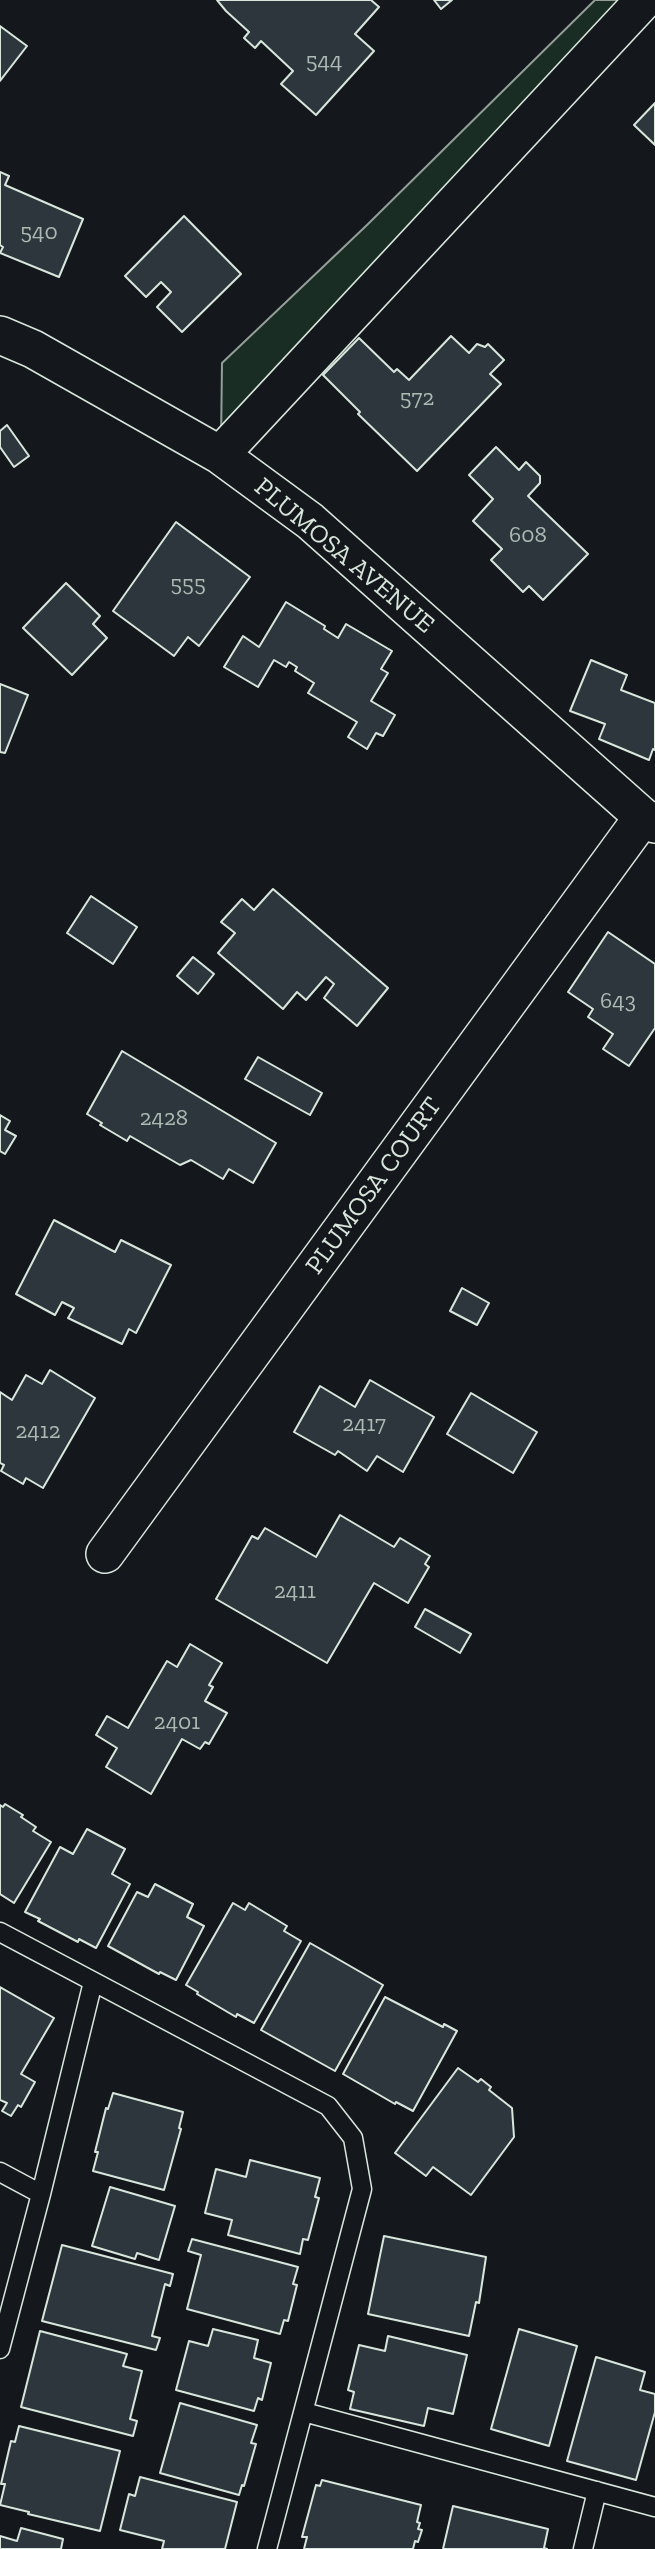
<!DOCTYPE html>
<html>
<head>
<meta charset="utf-8">
<style>
	body { margin:0 }
	canvas { display:block; background:#14181c }
</style>
</head>
<body>
<canvas width="655" height="2549"></canvas>
<script>
const context = document.querySelector('canvas').getContext('2d');
context.lineJoin = 'round';
function fill(path, color) {
  context.fillStyle = color;
  context.fill(path, 'evenodd');
}
function strokePath(path, color, width, dash) {
  context.strokeStyle = color;
  context.lineWidth = width;
  context.lineCap = dash ? 'butt' : 'round';
  context.setLineDash(dash || []);
  context.stroke(path);
}
function drawText(font, color, halo, rows, align = 'center') {
  context.font = font + ' "Zilla Slab",serif';
  context.lineWidth = 5;
  context.setLineDash([]);
  context.textBaseline = 'middle';
  context.strokeStyle = halo;
  context.fillStyle = color;
  for (const [text, x, y, turn = 0] of rows) {
    context.save();
    context.translate(x, y);
    context.rotate((+turn || 0) * Math.PI / 180);
    context.textAlign = isNaN(turn) ? turn : align;
    if (halo) context.strokeText(text, 0, 0);
    context.fillText(text, 0, 0);
    context.restore();
  }
}
const green = new Path2D(`
	M 595,0 L 631,0 L 221,444 L 222,363 L 367,225 Z`);
fill(green, '#1a2d24');
strokePath(green, '#939e99', 2);
const building = new Path2D(`
	M 217,0 L 371,0 L 379,7 L 355,34 L 374,51 L 316,115 L 281,84 L 293,71 L 261,41 L 255,48 L 244,38 L 249,32 L 226,11 Z
	M 434,0 L 452,0 L 441,9 Z
	M 0,26 L 27,46 L 0,81 Z
	M 655,103 L 655,145 L 634,125 Z
	M 0,172 L 9,176 L 5,185 L 83,219 L 59,277 L 0,253 L 3,247 L 0,245 Z
	M 184,216 L 241,274 L 182,332 L 157,307 L 171,292 L 161,282 L 146,297 L 125,276 Z
	M 451,336 L 469,353 L 477,344 L 485,347 L 488,344 L 504,360 L 490,374 L 501,384 L 417,471 L 358,414 L 360,412 L 323,375 L 359,338 L 394,372 L 397,369 L 409,380 Z
	M 7,425 L 29,456 L 14,467 L 0,447 L 0,431 Z
	M 496,447 L 519,470 L 526,462 L 540,476 L 540,483 L 528,496 L 588,554 L 543,600 L 529,586 L 523,592 L 491,560 L 502,549 L 473,521 L 493,499 L 469,475 Z
	M 176,522 L 250,577 L 199,646 L 188,637 L 174,656 L 113,611 Z
	M 66,583 L 100,616 L 93,624 L 107,638 L 72,675 L 23,628 Z
	M 286,602 L 325,626 L 324,629 L 338,638 L 346,624 L 392,651 L 381,669 L 388,673 L 371,701 L 395,715 L 383,736 L 376,733 L 367,749 L 348,737 L 357,722 L 308,693 L 314,683 L 295,671 L 297,667 L 289,662 L 286,667 L 274,660 L 258,687 L 224,667 L 243,636 L 259,647 Z
	M 591,660 L 627,675 L 621,690 L 655,703 L 655,750 L 653,749 L 649,760 L 599,739 L 605,724 L 570,711 Z
	M 0,684 L 28,695 L 5,753 L 0,752 Z
	M 273,889 L 388,988 L 357,1026 L 324,998 L 334,984 L 326,977 L 306,1000 L 297,992 L 283,1009 L 218,953 L 235,933 L 221,922 L 242,899 L 254,910 Z
	M 91,896 L 137,927 L 113,964 L 67,933 Z
	M 608,932 L 655,964 L 655,1028 L 629,1066 L 603,1049 L 613,1034 L 588,1017 L 593,1009 L 568,992 Z
	M 193,957 L 214,974 L 198,994 L 177,976 Z
	M 122,1051 L 276,1143 L 253,1183 L 229,1169 L 223,1179 L 191,1160 L 180,1165 L 130,1136 L 127,1141 L 100,1125 L 102,1123 L 87,1114 Z
	M 258,1057 L 322,1093 L 310,1115 L 245,1079 Z
	M 0,1115 L 10,1121 L 5,1130 L 16,1136 L 5,1154 L 0,1151 Z
	M 54,1220 L 115,1252 L 121,1240 L 171,1265 L 136,1333 L 129,1329 L 122,1344 L 68,1318 L 74,1308 L 62,1302 L 55,1315 L 16,1294 Z
	M 462,1288 L 489,1303 L 477,1325 L 450,1311 Z
	M 50,1370 L 95,1398 L 43,1488 L 26,1478 L 23,1484 L 1,1471 L 4,1465 L 0,1463 L 0,1392 L 12,1400 L 26,1375 L 42,1384 Z
	M 370,1380 L 434,1417 L 403,1472 L 377,1456 L 367,1471 L 338,1451 L 335,1455 L 294,1432 L 320,1386 L 355,1407 Z
	M 471,1393 L 537,1432 L 513,1473 L 447,1434 Z
	M 340,1515 L 394,1547 L 400,1538 L 430,1556 L 425,1564 L 429,1567 L 408,1603 L 374,1583 L 327,1663 L 216,1599 L 252,1536 L 258,1539 L 265,1528 L 316,1557 Z
	M 425,1609 L 471,1634 L 460,1653 L 415,1627 Z
	M 190,1644 L 222,1663 L 209,1685 L 213,1687 L 205,1701 L 227,1713 L 209,1744 L 205,1742 L 200,1749 L 182,1739 L 151,1794 L 106,1767 L 117,1748 L 96,1735 L 107,1716 L 128,1728 L 167,1661 L 177,1667 Z
	M 5,1804 L 23,1815 L 21,1817 L 36,1827 L 33,1831 L 51,1842 L 14,1903 L 0,1894 L 0,1805 L 3,1807 Z
	M 87,1829 L 125,1849 L 112,1874 L 130,1884 L 96,1948 L 79,1939 L 78,1942 L 38,1921 L 40,1919 L 25,1912 L 60,1847 L 73,1854 Z
	M 155,1884 L 193,1904 L 187,1917 L 204,1926 L 176,1980 L 160,1972 L 159,1974 L 108,1946 L 137,1892 L 148,1897 Z
	M 233,1903 L 245,1910 L 249,1903 L 287,1926 L 284,1931 L 301,1941 L 254,2023 L 237,2014 L 236,2017 L 197,1994 L 198,1992 L 186,1985 Z
	M 310,1943 L 383,1985 L 335,2071 L 261,2030 Z
	M 0,1987 L 54,2018 L 21,2074 L 35,2082 L 21,2107 L 18,2105 L 11,2116 L 2,2111 L 7,2103 L 0,2100 Z
	M 385,1997 L 443,2027 L 444,2024 L 457,2031 L 413,2111 L 396,2102 L 395,2104 L 343,2074 Z
	M 458,2068 L 478,2082 L 481,2079 L 491,2087 L 489,2090 L 512,2108 L 514,2137 L 471,2195 L 433,2167 L 426,2176 L 395,2153 Z
	M 113,2093 L 183,2112 L 179,2128 L 181,2129 L 164,2190 L 93,2171 L 98,2152 L 95,2152 L 106,2108 L 108,2109 Z
	M 250,2160 L 320,2178 L 315,2197 L 319,2198 L 308,2240 L 303,2239 L 300,2254 L 228,2235 L 232,2220 L 205,2213 L 216,2169 L 246,2177 Z
	M 110,2187 L 175,2206 L 159,2260 L 137,2253 L 135,2259 L 92,2246 Z
	M 384,2236 L 486,2257 L 479,2303 L 476,2302 L 469,2336 L 368,2314 Z
	M 192,2239 L 298,2267 L 293,2284 L 297,2285 L 288,2321 L 284,2320 L 280,2334 L 187,2309 L 201,2255 L 188,2251 Z
	M 62,2245 L 173,2274 L 170,2286 L 165,2284 L 152,2336 L 160,2338 L 156,2350 L 42,2321 Z
	M 213,2329 L 258,2340 L 254,2358 L 271,2363 L 262,2400 L 258,2398 L 254,2411 L 176,2390 L 189,2341 L 208,2346 Z
	M 519,2329 L 577,2346 L 549,2446 L 491,2429 Z
	M 40,2331 L 127,2354 L 123,2366 L 142,2371 L 130,2419 L 137,2421 L 133,2436 L 21,2407 Z
	M 388,2336 L 467,2355 L 453,2414 L 428,2408 L 424,2426 L 350,2409 L 354,2392 L 348,2390 L 359,2345 L 385,2351 Z
	M 596,2357 L 645,2372 L 640,2390 L 655,2394 L 655,2412 L 636,2480 L 567,2461 Z
	M 180,2403 L 257,2425 L 251,2443 L 256,2444 L 244,2486 L 242,2485 L 239,2495 L 160,2473 Z
	M 19,2426 L 120,2451 L 100,2531 L 28,2514 L 29,2512 L 0,2505 L 5,2484 L 1,2484 L 11,2441 L 15,2442 Z
	M 140,2477 L 237,2502 L 225,2549 L 162,2549 L 164,2541 L 120,2530 L 129,2494 L 135,2496 Z
	M 322,2480 L 421,2505 L 417,2522 L 420,2523 L 418,2529 L 422,2530 L 418,2542 L 415,2541 L 413,2549 L 304,2549 L 307,2537 L 302,2537 L 316,2485 L 320,2486 Z
	M 453,2506 L 548,2529 L 544,2548 L 547,2549 L 443,2549 Z
	M 21,2528 L 63,2539 L 61,2549 L 0,2549 L 0,2536 L 17,2541 Z`);
fill(building, '#2c363c');
strokePath(building, '#d8e6dc', 2);
const service = new Path2D(`
	M 0,1932 L 328,2106 L 353,2138 L 362,2189 L 267,2549
	M 0,2172 L 41,2194
	M 0,2349 L 41,2194 L 93,1982
	M 304,2412 L 655,2507
	M 583,2549 L 597,2491`);
const minor = new Path2D(`
	M 0,335 L 33,349 L 220,455 L 310,521 L 643,817 L 655,824
	M 220,455 L 644,0
	M 105,1554 L 643,817`);
strokePath(service, '#d8e6dc', 21);
strokePath(minor, '#d8e6dc', 40);
strokePath(service, '#14181c', 18);
strokePath(minor, '#14181c', 37);
drawText('23px', '#adbab4', null, [
	["544",324,61],
	["540",39,232],
	["572",417,398],
	["608",528,535],
	["555",188,584],
	["643",618,1001],
	["2428",164,1118],
	["2417",364,1424],
	["2412",38,1431],
	["2411",295,1591],
	["2401",177,1722]
]);
drawText('26px', '#d8e6dc', '#14181c', [
	["PLUMOSA AVENUE",344,556,40],
	["PLUMOSA COURT",374,1186,-54]
]);
</script>
</body>
</html>
